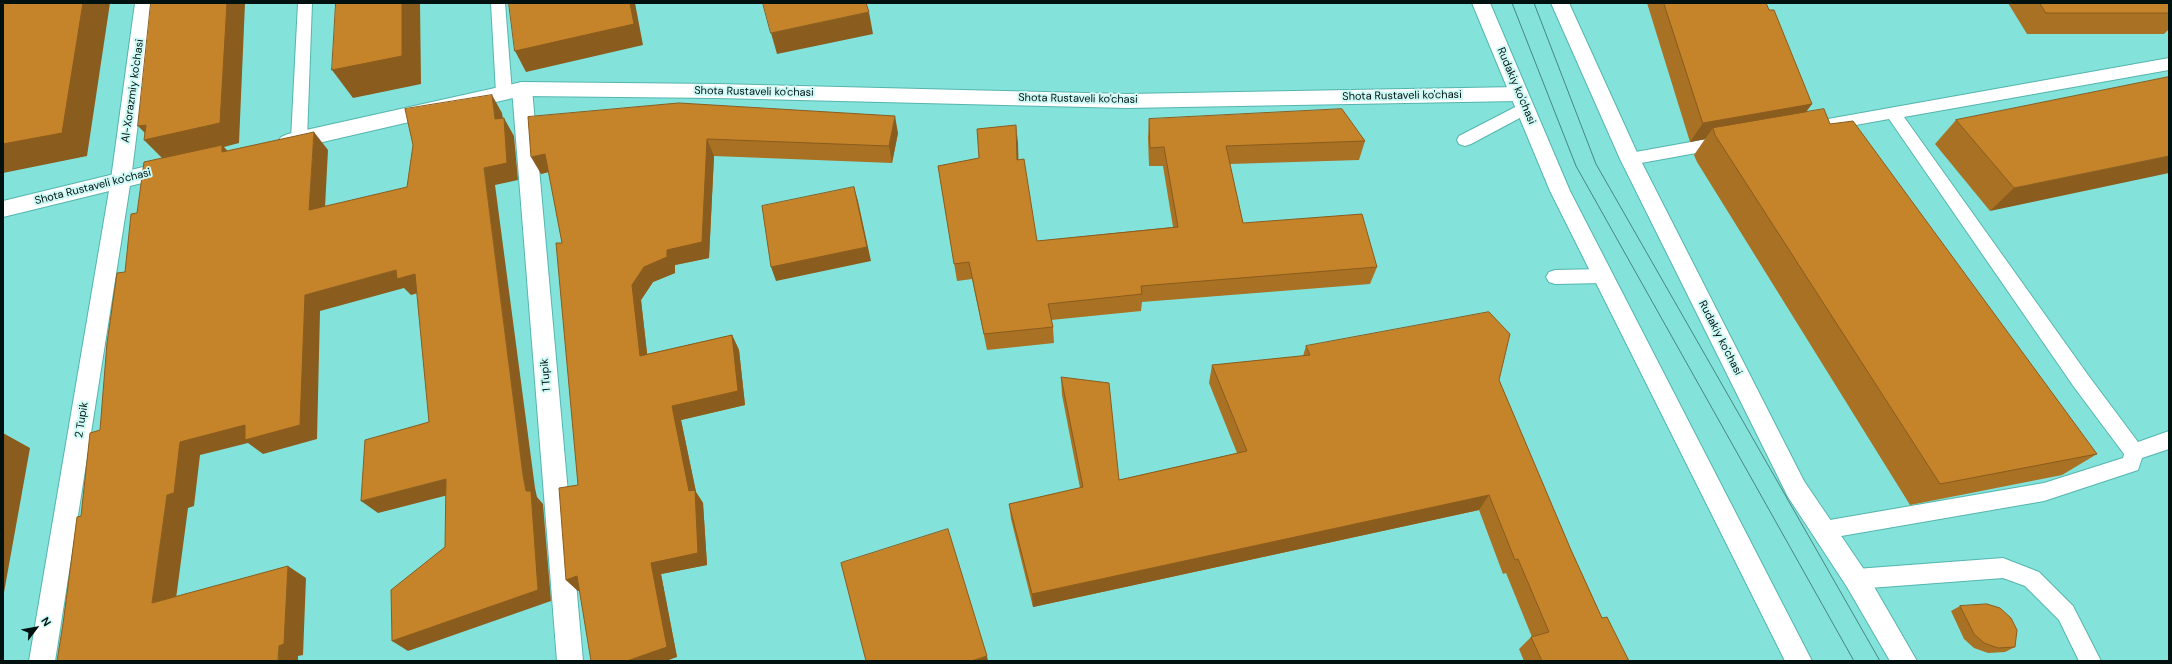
<!DOCTYPE html>
<html>
<head>
<meta charset="utf-8">
<style>
	body { margin:0 }
	#map { position:relative; width:2172px; height:664px; overflow:hidden; background:#83e3db; font-family:"DM Sans",sans-serif }
	canvas { display:block }
	.frame { position:absolute; inset:0; border:4px solid #001110; pointer-events:none }
	.north { position:absolute; left:16px; top:608px; width:40px; height:40px; -webkit-text-stroke:3px #cefaf6; paint-order:stroke; rotate:58deg; font-size:11px; font-weight:700; line-height:16px; text-align:center; color:#001110 }
	.north::after { content:''; display:block; margin:auto; width:14px; height:18px; background:#001110; clip-path:polygon(50% 0,100% 100%,50% 72%,0 100%) }
</style>
</head>
<body>
<div id="map">
<canvas width="2172" height="664"></canvas>
<div class="frame"></div>
<div class="north">N</div>
</div>
<script>
const context = document.querySelector('canvas').getContext('2d');
context.lineJoin = 'round';
function strokePath(path, color, width, dash) {
  context.strokeStyle = color;
  context.lineWidth = width;
  context.lineCap = dash ? 'butt' : 'round';
  context.setLineDash(dash || []);
  context.stroke(path);
}
function fill(path, color) {
  context.fillStyle = color;
  context.fill(path, 'evenodd');
}
function drawText(font, color, halo, rows, align = 'center') {
  context.font = font + ' "DM Sans",sans-serif';
  context.lineWidth = 4;
  context.setLineDash([]);
  context.textBaseline = 'middle';
  context.strokeStyle = halo;
  context.fillStyle = color;
  for (const [text, x, y, turn = 0] of rows) {
    context.save();
    context.translate(x, y);
    context.rotate((+turn || 0) * Math.PI / 180);
    context.textAlign = isNaN(turn) ? turn : align;
    if (halo) context.strokeText(text, 0, 0);
    context.fillText(text, 0, 0);
    context.restore();
  }
}
const lane = new Path2D(`
	M 298,3 L 312,3 L 307,139 L 305,143 L 299,145 L 293,143 L 291,139 Z
	M 491,3 L 505,3 L 512,93 L 510,97 L 504,99 L 498,97 L 496,93 Z
	M 2169,58 L 2169,70 L 1904,117 L 2088,375 L 2138,442 L 2169,431 L 2169,449 L 2142,458 L 2138,470 L 2044,501 L 1824,539 L 1817,537 L 1814,530 L 1817,523 L 1824,521 L 2044,483 L 2123,458 L 2124,454 L 2074,387 L 1889,119 L 1806,134 L 1800,132 L 1798,128 L 1800,124 Z
	M 1525,102 L 1531,104 L 1533,108 L 1531,112 L 1471,144 L 1465,146 L 1459,144 L 1457,140 L 1459,136 Z
	M 1724,136 L 1730,138 L 1732,142 L 1730,146 L 1724,148 L 1630,165 L 1624,163 L 1622,159 L 1624,155 L 1630,153 Z
	M 1603,269 L 1609,271 L 1612,276 L 1609,281 L 1603,283 L 1555,284 L 1549,282 L 1546,277 L 1549,272 L 1555,270 Z
	M 2003,558 L 2039,572 L 2073,606 L 2101,661 L 2079,661 L 2059,620 L 2025,586 L 2003,578 L 1856,589 L 1849,586 L 1846,579 L 1849,572 L 1856,569 Z`);
const street = new Path2D(`
	M 135,3 L 153,3 L 131,179 L 55,661 L 29,661 L 111,179 Z
	M 522,82 L 529,84 L 532,89 L 583,661 L 557,661 L 512,89 L 515,84 Z`);
const secondary = new Path2D(`
	M 522,82 L 717,84 L 1127,94 L 1518,87 L 1525,89 L 1528,94 L 1525,99 L 1518,101 L 1127,108 L 717,98 L 522,96 L 288,150 L 281,147 L 278,142 L 281,137 L 288,134 Z
	M 172,160 L 179,162 L 182,168 L 179,174 L 3,217 L 3,201 Z`);
const primary = new Path2D(`
	M 1472,3 L 1490,3 L 1570,191 L 1812,661 L 1785,661 L 1550,191 Z
	M 1551,3 L 1569,3 L 1640,159 L 1804,481 L 1865,571 L 1917,661 L 1890,661 L 1847,587 L 1788,497 L 1620,159 Z`);
strokePath(lane, '#55b5ae', 2);
strokePath(street, '#55b5ae', 2);
strokePath(secondary, '#55b5ae', 2);
strokePath(primary, '#55b5ae', 2);
fill(lane, '#fff');
fill(street, '#fff');
fill(secondary, '#fff');
fill(primary, '#fff');
strokePath(new Path2D(`
	M 1512,3 L 1576,166 L 1854,661
	M 1534,3 L 1596,164 L 1880,661`), '#488480', 1);
fill(new Path2D(`
	M 1647,3 L 1766,3 L 1812,104 L 1806,112 L 1830,124 L 2097,454 L 2062,475 L 1910,505 L 1697,162 L 1694,155 L 1705,139 L 1690,142 Z
	M 2008,3 L 2169,3 L 2169,29 L 2164,34 L 2027,34 Z
	M 2169,77 L 1990,211 L 1935,144 L 1956,120 Z
	M 528,117 L 898,133 L 892,163 L 714,156 L 709,258 L 675,265 L 675,273 L 653,282 L 641,300 L 647,354 L 732,335 L 739,350 L 745,405 L 681,420 L 696,492 L 703,503 L 707,565 L 661,574 L 677,657 L 579,591 L 578,591 L 566,580 L 578,485 L 562,243 L 549,172 L 541,174 Z
	M 1149,119 L 1365,141 L 1359,160 L 1230,164 L 1243,223 L 1377,267 L 1370,284 L 1142,302 L 1141,311 L 1051,320 L 1053,327 L 1054,343 L 987,350 L 972,279 L 957,281 L 938,166 L 979,158 L 1018,143 L 1018,160 L 1037,241 L 1173,227 L 1163,166 L 1149,166 L 1148,138 Z
	M 1306,346 L 1499,380 L 1571,550 L 1602,618 L 1629,661 L 1524,661 L 1519,649 L 1531,637 L 1532,637 L 1506,573 L 1503,574 L 1479,510 L 1033,607 L 1011,519 L 1009,504 L 1080,488 L 1062,395 L 1061,377 L 1119,480 L 1237,453 L 1209,383 L 1212,365 L 1303,356 Z
	M 1960,606 L 2015,647 L 2005,652 L 1988,653 L 1974,648 L 1964,639 L 1951,611 Z`), '#a97124');
fill(new Path2D(`
	M 83,3 L 110,3 L 87,156 L 3,173 L 3,144 Z
	M 227,3 L 245,3 L 239,143 L 224,147 L 238,162 L 164,160 L 144,140 L 150,138 L 138,126 Z
	M 402,3 L 420,3 L 421,84 L 353,98 L 332,70 Z
	M 630,3 L 635,3 L 643,45 L 526,72 L 515,51 Z
	M 869,12 L 873,34 L 777,54 L 771,33 Z
	M 492,95 L 502,113 L 504,124 L 504,118 L 514,136 L 518,180 L 495,185 L 535,488 L 537,497 L 543,504 L 551,601 L 408,651 L 392,641 L 526,491 L 523,475 L 484,168 L 495,119 Z
	M 1812,104 L 1797,123 L 1713,128 L 1705,139 L 1690,142 L 1703,123 Z
	M 895,116 L 898,133 L 892,163 L 889,146 Z
	M 1016,125 L 1018,143 L 1019,178 L 1017,160 Z
	M 314,132 L 328,150 L 324,227 L 309,210 Z
	M 707,139 L 714,156 L 709,258 L 675,265 L 675,273 L 653,282 L 641,300 L 649,370 L 640,356 L 632,285 L 644,267 L 667,250 Z
	M 545,154 L 555,170 L 541,174 L 531,157 Z
	M 2169,156 L 2169,173 L 1990,211 L 2014,188 Z
	M 854,187 L 858,201 L 871,261 L 776,281 L 771,267 Z
	M 396,270 L 415,274 L 429,290 L 411,295 L 404,288 L 320,311 L 317,439 L 263,454 L 248,443 L 200,455 L 194,506 L 188,508 L 174,614 L 152,603 L 167,495 L 180,442 L 305,295 Z
	M 732,335 L 739,350 L 745,405 L 681,420 L 696,492 L 703,503 L 707,565 L 661,574 L 677,657 L 666,661 L 627,661 L 651,563 L 689,491 L 672,406 Z
	M 3,433 L 30,448 L 3,598 Z
	M 446,479 L 460,492 L 378,513 L 361,501 Z
	M 1489,495 L 1479,510 L 1033,607 L 1032,594 Z
	M 288,566 L 306,578 L 303,655 L 298,656 L 298,661 L 278,661 L 279,646 Z
	M 577,576 L 588,588 L 578,591 L 566,580 Z
	M 987,656 L 988,661 L 971,661 Z`), '#8a5c1d');
const building = new Path2D(`
	M 3,3 L 83,3 L 62,133 L 3,144 Z
	M 151,3 L 227,3 L 220,123 L 144,140 L 146,125 L 138,126 Z
	M 336,3 L 402,3 L 402,56 L 332,70 Z
	M 509,3 L 630,3 L 634,24 L 515,51 Z
	M 763,3 L 866,3 L 869,12 L 771,33 Z
	M 1664,3 L 1766,3 L 1769,10 L 1774,10 L 1812,104 L 1703,123 Z
	M 2040,3 L 2169,3 L 2169,13 L 2046,13 Z
	M 2169,77 L 2169,156 L 2014,188 L 1956,120 Z
	M 492,95 L 495,119 L 504,118 L 507,163 L 484,168 L 523,475 L 526,491 L 531,491 L 538,590 L 392,641 L 391,590 L 445,547 L 446,479 L 361,501 L 365,440 L 429,422 L 415,274 L 397,279 L 396,270 L 305,295 L 300,425 L 245,440 L 245,425 L 180,442 L 174,493 L 167,495 L 152,603 L 288,566 L 284,644 L 279,646 L 278,661 L 57,661 L 63,624 L 77,517 L 81,516 L 90,433 L 100,430 L 107,343 L 117,273 L 125,272 L 131,214 L 137,213 L 144,162 L 222,145 L 222,152 L 314,132 L 309,210 L 407,187 L 413,145 L 405,109 Z
	M 679,103 L 895,116 L 889,146 L 707,139 L 702,242 L 667,250 L 667,257 L 644,267 L 632,285 L 640,356 L 732,335 L 738,391 L 672,406 L 689,491 L 695,490 L 698,553 L 651,563 L 667,647 L 627,661 L 591,661 L 577,576 L 566,580 L 559,488 L 578,485 L 556,243 L 562,243 L 545,154 L 531,157 L 528,117 Z
	M 1342,109 L 1365,141 L 1226,146 L 1243,223 L 1362,214 L 1377,267 L 1141,286 L 1142,294 L 1048,304 L 1053,327 L 984,334 L 969,262 L 954,264 L 938,166 L 979,158 L 977,129 L 1016,125 L 1017,160 L 1024,159 L 1037,241 L 1178,227 L 1164,147 L 1150,148 L 1149,119 Z
	M 1824,109 L 1830,124 L 1853,121 L 2097,454 L 1940,484 L 1715,135 L 1713,128 Z
	M 854,187 L 867,247 L 771,267 L 762,206 Z
	M 1489,312 L 1510,334 L 1499,380 L 1571,550 L 1602,618 L 1607,617 L 1629,661 L 1542,661 L 1531,637 L 1549,632 L 1518,559 L 1515,560 L 1489,495 L 1032,594 L 1009,504 L 1083,487 L 1061,377 L 1109,383 L 1119,480 L 1247,451 L 1212,365 L 1310,355 L 1306,346 Z
	M 948,529 L 987,656 L 971,661 L 866,661 L 841,563 Z
	M 1987,604 L 2000,608 L 2011,618 L 2017,630 L 2015,647 L 1998,648 L 1984,643 L 1974,634 L 1960,606 Z`);
fill(building, '#c5832a');
strokePath(building, '#8a5c1d', 1);
drawText('11px', '#001110', '#cefaf6', [
	["Rudakiy ko'chasi",1516,86,67],
	["Al-Xorazmiy ko'chasi",133,91,-82],
	["Shota Rustaveli ko'chasi",754,92,1],
	["Shota Rustaveli ko'chasi",1402,96,-1],
	["Shota Rustaveli ko'chasi",1078,99,1],
	["Shota Rustaveli ko'chasi",93,187,-14],
	["Rudakiy ko'chasi",1720,338,63],
	["1 Tupik",546,375,-95],
	["2 Tupik",82,420,-81]
]);
</script>
</body>
</html>
